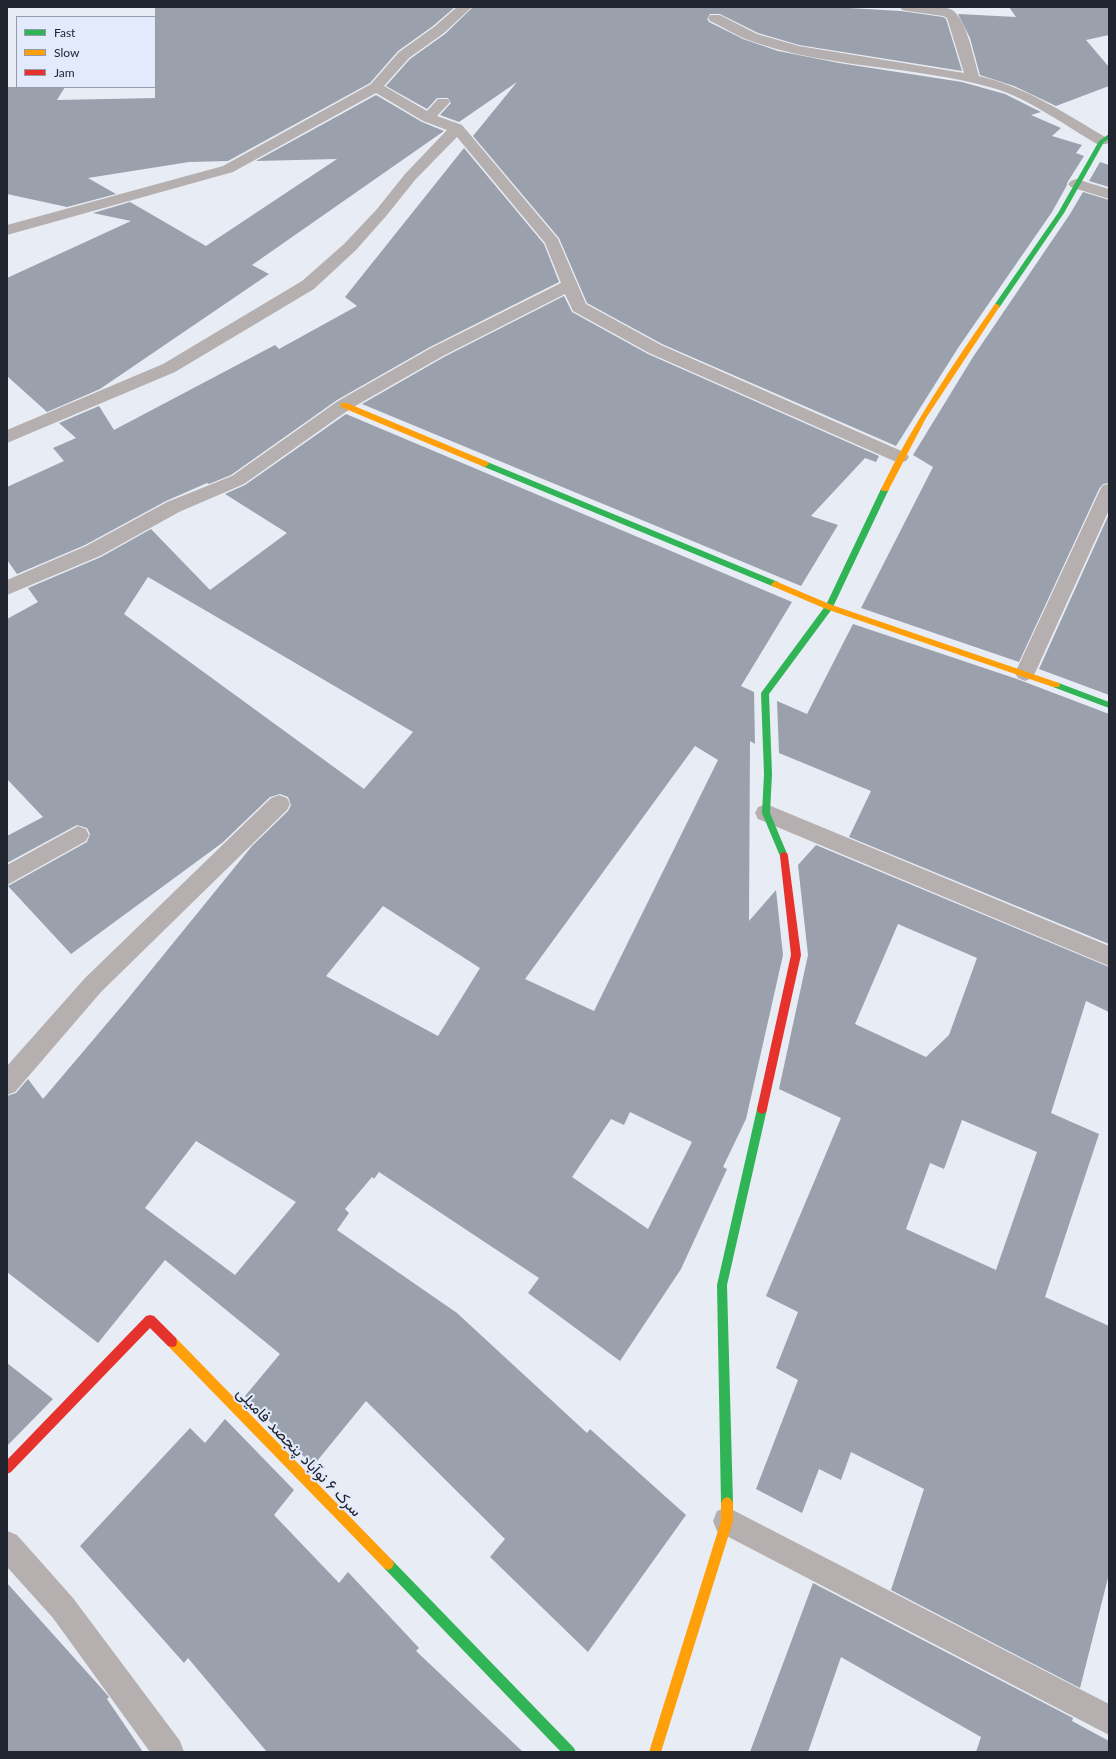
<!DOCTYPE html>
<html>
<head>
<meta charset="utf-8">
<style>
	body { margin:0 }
	#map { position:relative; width:1116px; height:1759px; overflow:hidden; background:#e8ecf5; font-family:Lato,sans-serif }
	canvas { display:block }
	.frame { position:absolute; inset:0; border:8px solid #20252f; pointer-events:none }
	.legend { position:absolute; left:16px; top:16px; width:140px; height:72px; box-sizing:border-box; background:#e2eafb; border:1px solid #949ba9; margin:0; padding:5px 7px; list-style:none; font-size:12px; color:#20252f }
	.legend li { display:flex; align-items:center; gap:8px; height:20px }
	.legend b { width:20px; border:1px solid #949ba9 }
</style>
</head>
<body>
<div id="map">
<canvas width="1116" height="1759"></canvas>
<div class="frame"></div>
<ul class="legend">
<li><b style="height:5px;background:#30b455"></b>Fast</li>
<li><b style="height:5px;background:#ff9f0a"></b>Slow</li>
<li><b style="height:5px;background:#e5322d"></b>Jam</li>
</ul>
</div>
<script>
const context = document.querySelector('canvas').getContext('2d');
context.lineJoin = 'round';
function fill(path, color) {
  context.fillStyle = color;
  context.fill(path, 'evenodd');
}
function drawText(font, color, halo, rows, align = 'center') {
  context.font = font + ' Lato,Vazirmatn,sans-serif';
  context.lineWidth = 4;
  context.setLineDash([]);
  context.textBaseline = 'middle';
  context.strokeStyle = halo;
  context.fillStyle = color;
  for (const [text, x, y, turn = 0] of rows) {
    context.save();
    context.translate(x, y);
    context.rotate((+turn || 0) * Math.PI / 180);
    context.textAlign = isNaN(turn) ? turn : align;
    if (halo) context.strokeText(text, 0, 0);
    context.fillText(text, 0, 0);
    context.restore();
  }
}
fill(new Path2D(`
	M 155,7 L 455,7 L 433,26 L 398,51 L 370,83 L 228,161 L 189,162 L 88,178 L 116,194 L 67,207 L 7,194 L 7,87 L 65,87 L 57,100 L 155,98 Z
	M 473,7 L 831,7 L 901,11 L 943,17 L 946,19 L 962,71 L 799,45 L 758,33 L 720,14 L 710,14 L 707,19 L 709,22 L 743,39 L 778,51 L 839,63 L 962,82 L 1005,94 L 1041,112 L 1031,115 L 1061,128 L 1052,136 L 1082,145 L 1076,153 L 1084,156 L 1067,183 L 1067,185 L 1052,212 L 958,348 L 896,446 L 662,344 L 587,303 L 559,238 L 473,136 L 517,82 L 459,122 L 440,115 L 451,103 L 448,98 L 437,98 L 427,109 L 386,86 L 410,59 L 445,34 Z
	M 1009,7 L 1109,7 L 1109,35 L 1086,40 L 1109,67 L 1109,86 L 1056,106 L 1014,86 L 980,75 L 970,38 L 958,14 L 1016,17 Z
	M 376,95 L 422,122 L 444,131 L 252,265 L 269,274 L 100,389 L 47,412 L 7,376 L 7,278 L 131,221 L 93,213 L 130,202 L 206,246 L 337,159 L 256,161 Z
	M 464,148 L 544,244 L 559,282 L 430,347 L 337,400 L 231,475 L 209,484 L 207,483 L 166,501 L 85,545 L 17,574 L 7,560 L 7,487 L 64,461 L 53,448 L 76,438 L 59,423 L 99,406 L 114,430 L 275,345 L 279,349 L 357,306 L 345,297 Z
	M 1100,162 L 1109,165 L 1109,187 L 1089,181 Z
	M 1083,192 L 1109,200 L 1109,483 L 1103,484 L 1099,489 L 1019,662 L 861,608 L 933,467 L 913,455 L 973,357 L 1070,214 Z
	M 564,296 L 572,312 L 648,354 L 879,456 L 876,462 L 865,458 L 811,516 L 838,525 L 801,586 L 362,404 L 444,357 Z
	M 346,414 L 792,602 L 741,686 L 754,692 L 755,744 L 750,741 L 749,921 L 776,890 L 783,955 L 746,1119 L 723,1167 L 727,1169 L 681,1269 L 620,1361 L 528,1293 L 539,1278 L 379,1172 L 374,1179 L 372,1177 L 345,1209 L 349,1213 L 337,1230 L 457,1313 L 587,1433 L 590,1429 L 686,1515 L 588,1652 L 490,1557 L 505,1539 L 366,1401 L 313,1466 L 245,1396 L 280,1354 L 165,1260 L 98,1343 L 7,1272 L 7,1096 L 16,1093 L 28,1079 L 43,1099 L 126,1001 L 252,846 L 288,811 L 291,805 L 288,797 L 280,794 L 270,797 L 222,843 L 71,954 L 8,886 L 87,842 L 90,834 L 87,828 L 77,825 L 7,863 L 7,836 L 43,817 L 7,779 L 7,619 L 38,602 L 28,588 L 101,557 L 151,529 L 210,590 L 287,533 L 225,494 L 245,485 ZM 148,577 L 227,623 L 413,732 L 364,789 L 124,614 ZM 695,746 L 718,760 L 594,1011 L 525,979 ZM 383,906 L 480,968 L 438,1036 L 326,976 ZM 630,1112 L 692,1142 L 648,1229 L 572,1177 L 611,1119 L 624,1125 ZM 196,1141 L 296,1202 L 235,1275 L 145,1208 Z
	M 1109,514 L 1109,695 L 1039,669 Z
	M 853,624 L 1017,679 L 1109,714 L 1109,944 L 849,837 L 871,791 L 779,753 L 777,701 L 807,714 Z
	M 816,845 L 1109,967 L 1109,1012 L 1086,1001 L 1051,1113 L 1099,1134 L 1045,1297 L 1109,1326 L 1109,1574 L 1080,1688 L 891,1590 L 924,1489 L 851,1452 L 841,1480 L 819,1469 L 802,1513 L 756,1489 L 798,1380 L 776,1368 L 798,1312 L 766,1296 L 841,1118 L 779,1089 L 808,955 L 798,865 ZM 898,924 L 977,958 L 949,1035 L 926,1057 L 855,1024 ZM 962,1120 L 1037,1152 L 996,1270 L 906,1229 L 930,1163 L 944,1169 Z
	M 7,1363 L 53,1399 L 7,1446 Z
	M 225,1419 L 294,1490 L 274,1515 L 339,1583 L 348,1572 L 419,1648 L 416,1651 L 523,1752 L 267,1752 L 188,1658 L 184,1663 L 80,1546 L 190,1428 L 205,1443 Z
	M 7,1583 L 103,1690 L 109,1697 L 107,1699 L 143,1752 L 7,1752 Z
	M 813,1583 L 1073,1718 L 1072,1721 L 1109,1741 L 1109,1752 L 976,1752 L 981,1737 L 841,1657 L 808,1752 L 750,1752 Z`), '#9aa0ac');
fill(new Path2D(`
	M 7,1531 L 17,1535 L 73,1598 L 180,1741 L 184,1752 L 150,1752 L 53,1618 L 7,1567 Z`), '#b5b0af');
fill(new Path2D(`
	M 457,7 L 472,7 L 444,33 L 409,58 L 384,86 L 427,111 L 438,99 L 448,99 L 450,102 L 437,116 L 462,125 L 558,239 L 586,304 L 661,345 L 906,453 L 909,457 L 906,461 L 900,463 L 894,461 L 649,353 L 573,311 L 565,294 L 443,356 L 350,409 L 244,484 L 179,512 L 100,556 L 7,595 L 7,580 L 86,546 L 167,502 L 232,476 L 338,401 L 431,348 L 561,283 L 545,243 L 457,137 L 415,180 L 387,215 L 356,250 L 314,289 L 175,372 L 7,443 L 7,430 L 163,364 L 302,281 L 344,244 L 377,209 L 405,174 L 447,130 L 423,121 L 376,93 L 233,172 L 7,235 L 7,225 L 223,166 L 371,84 L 399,52 L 434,27 Z
	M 900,7 C 916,7 936,4 950,9 C 966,15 974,60 979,76 C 1026,87 1066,114 1107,138 L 1109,142 L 1107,144 L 1097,144 C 1066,126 1026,97 993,88 C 913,65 827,69 748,40 C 735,35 723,27 710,21 L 708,18 L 710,15 L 720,15 L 757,34 L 799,46 L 964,73 L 947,18 L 943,16 L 907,11 L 902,10 Z
	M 1076,179 L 1109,189 L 1109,199 L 1071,187 L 1068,184 L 1071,181 Z
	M 1109,484 L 1109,510 L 1035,673 L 1032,678 L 1025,681 L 1018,678 L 1015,673 L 1100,490 L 1103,485 Z
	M 279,795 L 287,798 L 290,804 L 287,810 L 101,992 L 15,1092 L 7,1095 L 7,1066 L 85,978 L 271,798 Z
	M 766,804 L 1109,946 L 1109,966 L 758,819 L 755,813 L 758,807 Z
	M 78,826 L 86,829 L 89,835 L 86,841 L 7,885 L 7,865 Z
	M 727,1507 L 1109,1704 L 1109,1735 L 717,1531 L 713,1521 L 717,1511 Z`), '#b5b0af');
fill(new Path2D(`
	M 1109,134 L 1109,139 L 1104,142 L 1064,213 L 999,308 L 995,308 L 995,304 L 1058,213 L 1099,141 Z
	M 485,461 L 778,582 L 779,584 L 775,587 L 772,586 L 482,466 L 481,464 Z
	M 885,486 L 889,489 L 832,609 L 769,694 L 772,774 L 770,813 L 788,856 L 787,859 L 781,859 L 780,856 L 762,813 L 764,774 L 761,693 L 826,605 L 881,489 Z
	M 1056,682 L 1109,702 L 1109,708 L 1053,687 L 1052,685 L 1053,683 Z
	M 762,1104 L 766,1106 L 767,1109 L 727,1285 L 733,1503 L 731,1507 L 727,1509 L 723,1507 L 721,1503 L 717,1285 L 757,1109 L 758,1106 Z
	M 388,1558 L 392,1560 L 574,1748 L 576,1752 L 561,1752 L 384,1568 L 382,1564 L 384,1560 Z`), '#30b455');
fill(new Path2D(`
	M 995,304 L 997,304 L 1000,306 L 926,418 L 888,491 L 882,491 L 881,489 C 913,424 953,364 995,304 Z
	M 341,403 L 347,403 L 488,462 L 489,464 L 485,467 L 482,466 L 341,407 Z
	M 775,581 L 832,605 L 1059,683 L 1060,685 L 1059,687 L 1053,687 L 826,609 L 772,586 L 771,584 Z
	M 172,1337 L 176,1338 L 392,1560 L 394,1564 L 392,1568 L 388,1570 L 384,1568 L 168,1346 L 167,1342 L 168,1338 Z
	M 727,1497 L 731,1499 L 733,1503 L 733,1521 L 661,1752 L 649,1752 L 721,1521 L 721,1503 L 723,1499 Z`), '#ff9f0a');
fill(new Path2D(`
	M 784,852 L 787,853 L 788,856 L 801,955 L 767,1109 L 766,1112 L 762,1114 L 758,1112 L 757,1109 L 791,955 L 780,856 L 781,853 Z
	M 150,1315 L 154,1316 L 176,1338 L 177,1342 L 176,1346 L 172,1347 L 168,1346 L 150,1328 L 11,1472 L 7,1474 L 7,1460 L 146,1316 Z`), '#e5322d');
drawText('16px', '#20252f', '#e2eafb', [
	["سرک ۶ نوآباد پنجصد فامیلی",299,1452,46]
]);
</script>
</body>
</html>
